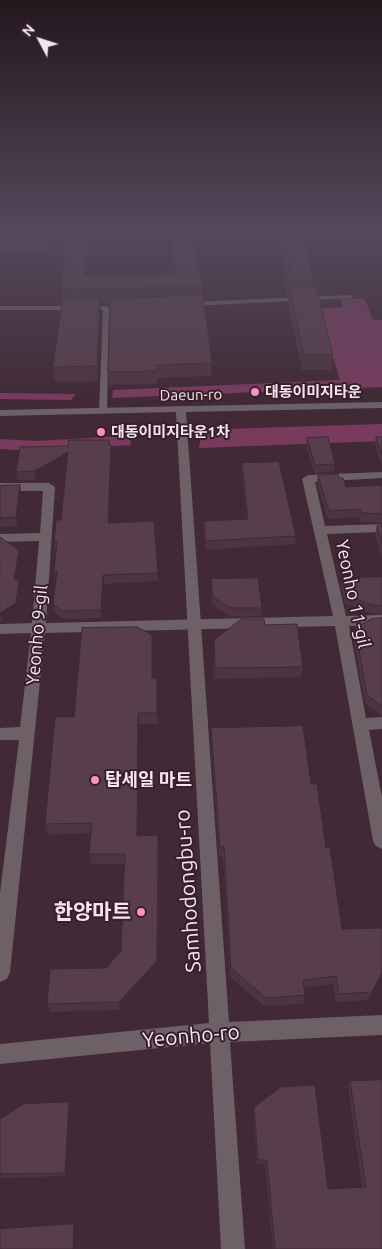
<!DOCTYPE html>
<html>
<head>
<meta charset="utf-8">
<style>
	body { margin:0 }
	#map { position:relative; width:382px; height:1249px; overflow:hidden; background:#412935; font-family:Ubuntu,sans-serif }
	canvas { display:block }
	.north { position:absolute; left:15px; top:15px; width:50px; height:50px; -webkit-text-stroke:4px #371f2b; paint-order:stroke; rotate:310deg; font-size:14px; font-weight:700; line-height:20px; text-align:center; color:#f5e5ec }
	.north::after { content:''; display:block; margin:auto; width:18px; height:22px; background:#f5e5ec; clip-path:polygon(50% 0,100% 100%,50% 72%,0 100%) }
</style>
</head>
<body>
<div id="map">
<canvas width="382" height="1249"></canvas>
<div class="north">N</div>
</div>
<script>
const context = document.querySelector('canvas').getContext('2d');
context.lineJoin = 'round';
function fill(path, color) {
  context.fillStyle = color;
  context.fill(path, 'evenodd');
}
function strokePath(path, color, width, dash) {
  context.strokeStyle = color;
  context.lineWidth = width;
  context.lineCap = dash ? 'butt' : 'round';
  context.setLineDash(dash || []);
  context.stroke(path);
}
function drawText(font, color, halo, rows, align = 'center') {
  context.font = font + ' Ubuntu,"Noto Sans KR",sans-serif';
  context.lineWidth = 4;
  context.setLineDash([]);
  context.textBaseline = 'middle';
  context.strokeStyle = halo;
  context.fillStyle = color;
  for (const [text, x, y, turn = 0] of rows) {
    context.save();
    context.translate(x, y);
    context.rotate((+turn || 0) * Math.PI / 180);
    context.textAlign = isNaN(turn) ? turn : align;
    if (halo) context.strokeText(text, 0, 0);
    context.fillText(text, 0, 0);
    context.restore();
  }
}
fill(new Path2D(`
	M 46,242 L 44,251 L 0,252 L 0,243 Z
	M 341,299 L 365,299 L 373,320 L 382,320 L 382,387 L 112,398 L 113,390 L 340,380 L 318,308 L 343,307 Z
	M 0,393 L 76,394 L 71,400 L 0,399 Z
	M 382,424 L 382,441 L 199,448 L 201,436 L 223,429 Z
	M 122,436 L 130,439 L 131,445 L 32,451 L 0,449 L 0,439 L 36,441 Z`), '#793b5d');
fill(new Path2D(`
	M 350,295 L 353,297 L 352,298 L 191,306 L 188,304 L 191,302 Z
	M 0,306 L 74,306 L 77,308 L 74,310 L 0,310 Z
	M 106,306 L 109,308 L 107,412 L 103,414 L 99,412 L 103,310 L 88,310 L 85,308 L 88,306 Z`), '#6d6066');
fill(new Path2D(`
	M 80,232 L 99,232 L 56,241 L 0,243 L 0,239 L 56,237 Z
	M 382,472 L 382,478 L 315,482 L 325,526 L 382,524 L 382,532 L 327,534 L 346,616 L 382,615 L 382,625 L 349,626 L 366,718 L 382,717 L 382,729 L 369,730 L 382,797 L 382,849 L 376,846 L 373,841 L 335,626 L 45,633 L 10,972 L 7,979 L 0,982 L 0,893 L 19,740 L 0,740 L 0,728 L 20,727 L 31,633 L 0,634 L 0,624 L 32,623 L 39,541 L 0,542 L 0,534 L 40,533 L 43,491 L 0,491 L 0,483 L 49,483 L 55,487 L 46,623 L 333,616 L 302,479 L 308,475 Z`), '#6d6066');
fill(new Path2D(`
	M 382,402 L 382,408 L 186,412 L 229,1022 L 382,1015 L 382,1035 L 230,1042 L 245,1249 L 221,1249 L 210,1043 L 0,1064 L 0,1044 L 209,1023 L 176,412 L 0,416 L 0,410 Z`), '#6d6066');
fill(new Path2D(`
	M 170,232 L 192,232 L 198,274 L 202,286 L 202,295 L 212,363 L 211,376 L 157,378 L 157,384 L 109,385 L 108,372 L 110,303 L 100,303 L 101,312 L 98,381 L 55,382 L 53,367 L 65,298 L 62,298 L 61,284 L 89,248 L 87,276 L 175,274 Z
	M 275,232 L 302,232 L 312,261 L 311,270 L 314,281 L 313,288 L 333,355 L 331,370 L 302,370 L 288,303 L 289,296 L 287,296 L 285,286 L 286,272 L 287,272 Z
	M 376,437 L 382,437 L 382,467 L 375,445 Z
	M 307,438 L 335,464 L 334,472 L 314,473 L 306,446 Z
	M 109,440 L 112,453 L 109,523 L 158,573 L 158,581 L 104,584 L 102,618 L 63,619 L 55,613 L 53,604 L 56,579 L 54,571 L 56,551 L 55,551 L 54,543 L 61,520 L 67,461 L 36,480 L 18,480 L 16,472 L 68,446 Z
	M 242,463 L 296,536 L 295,544 L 206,550 L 203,529 L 204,521 L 247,519 L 241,471 Z
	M 318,476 L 339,478 L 346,487 L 382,485 L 382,523 L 360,522 L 359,517 L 328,519 L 317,484 Z
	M 20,485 L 21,494 L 17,526 L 0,527 L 0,486 Z
	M 382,525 L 382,558 L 375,534 L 377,526 Z
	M 0,537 L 20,559 L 17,580 L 19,580 L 21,588 L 18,612 L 2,622 L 0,622 Z
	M 382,577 L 382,615 L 370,613 L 345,604 L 341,586 L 342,578 Z
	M 211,579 L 262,608 L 261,616 L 231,617 L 212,605 Z
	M 382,618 L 382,716 L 365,703 L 353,637 L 355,628 Z
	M 265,625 L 303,667 L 301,677 L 214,679 L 214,640 Z
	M 152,635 L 152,678 L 157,678 L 158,724 L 139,724 L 138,836 L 159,846 L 158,970 L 120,1010 L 50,1012 L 47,1004 L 106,968 L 121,951 L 124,864 L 91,864 L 89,854 L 91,833 L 47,835 L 45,824 L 74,717 Z
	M 211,728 L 311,784 L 326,848 L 342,929 L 382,974 L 368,1000 L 336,1002 L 333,984 L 304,988 L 305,995 L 303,1004 L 264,1006 L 230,977 L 223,856 L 219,856 L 211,739 Z
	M 350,1081 L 382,1249 L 273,1249 L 265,1164 L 257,1164 L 253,1112 L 254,1107 L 328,1189 L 362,1187 L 348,1086 Z
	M 69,1102 L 71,1107 L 67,1176 L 0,1178 L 0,1119 Z`), '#4c3540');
fill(new Path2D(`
	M 88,235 L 89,248 L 86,290 L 84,276 Z
	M 100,298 L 101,312 L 98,381 L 97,366 Z
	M 111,445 L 112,453 L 109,531 L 108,523 Z
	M 68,452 L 69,460 L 36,480 L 35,471 Z
	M 20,485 L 21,494 L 17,526 L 16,517 Z
	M 19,550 L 20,559 L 16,589 L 14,580 Z
	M 103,575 L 104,584 L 102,618 L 101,610 Z
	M 19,580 L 21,588 L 18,612 L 2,622 L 0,613 Z
	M 157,678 L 158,689 L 158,724 L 157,713 Z
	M 138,713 L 139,724 L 138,846 L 137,836 Z
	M 158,835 L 158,970 L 120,1010 L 119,1002 Z
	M 382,973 L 382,974 L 368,1000 L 372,992 Z
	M 69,1102 L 71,1107 L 67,1176 L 65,1173 Z
	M 74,1224 L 76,1227 L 76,1249 L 73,1249 Z`), '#3e2b34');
const building = new Path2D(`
	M 171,232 L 192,232 L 198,274 L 200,274 L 202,286 L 64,290 L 65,284 L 61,284 L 67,236 L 88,235 L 84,276 L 176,274 Z
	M 280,232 L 302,232 L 312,261 L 309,261 L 314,281 L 288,282 L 286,272 L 292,272 Z
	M 316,288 L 333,355 L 304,355 L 290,289 Z
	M 203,295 L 212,363 L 156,365 L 156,371 L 108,372 L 110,299 Z
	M 63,298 L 100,298 L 97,366 L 53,367 Z
	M 328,437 L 335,464 L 315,465 L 307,438 Z
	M 376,437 L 382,437 L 382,454 Z
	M 69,440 L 109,440 L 109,445 L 111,445 L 108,523 L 154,521 L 158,573 L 103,575 L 101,610 L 62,611 L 53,604 L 57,571 L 54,571 L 57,542 L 54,543 L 56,520 L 61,520 L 68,452 L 35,471 L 16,472 L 20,447 L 68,446 Z
	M 279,462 L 296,536 L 206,541 L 204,521 L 248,519 L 242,463 Z
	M 338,474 L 339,478 L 343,478 L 346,487 L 382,485 L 382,514 L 361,513 L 360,509 L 329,511 L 318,476 Z
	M 20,485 L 16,517 L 0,518 L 0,486 Z
	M 382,525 L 382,544 L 377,526 Z
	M 0,537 L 19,550 L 14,580 L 19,580 L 16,603 L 0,613 Z
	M 382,577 L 382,606 L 372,605 L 347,595 L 342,578 Z
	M 258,578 L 262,608 L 231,608 L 213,597 L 211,579 Z
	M 382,618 L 382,706 L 367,695 L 355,628 L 371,619 Z
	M 242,619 L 264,619 L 265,625 L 297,624 L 303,667 L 215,668 L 214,640 Z
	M 137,627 L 152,635 L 152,678 L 157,678 L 157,713 L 138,713 L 137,836 L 158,835 L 157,961 L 119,1002 L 47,1004 L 50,969 L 106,968 L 121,951 L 125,854 L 89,854 L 92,823 L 45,824 L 55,717 L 74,717 L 82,628 Z
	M 303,726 L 311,784 L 317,784 L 326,848 L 330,847 L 342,929 L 382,928 L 382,973 L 372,992 L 339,994 L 336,976 L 303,980 L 305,995 L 266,998 L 231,968 L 224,846 L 220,847 L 211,728 Z
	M 382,1080 L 382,1249 L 275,1249 L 267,1160 L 258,1160 L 254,1107 L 281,1087 L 315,1085 L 328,1189 L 366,1187 L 350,1081 Z
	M 69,1102 L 65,1173 L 0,1174 L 0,1119 L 23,1104 Z
	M 74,1224 L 73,1249 L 0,1249 L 0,1229 Z`);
fill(building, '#583e4b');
strokePath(building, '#3e2b34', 1);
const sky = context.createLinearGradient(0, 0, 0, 407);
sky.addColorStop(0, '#24171d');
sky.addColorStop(0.57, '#54495c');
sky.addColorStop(1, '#54495c00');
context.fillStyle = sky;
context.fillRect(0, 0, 382, 407);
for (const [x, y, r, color] of [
	[255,392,5,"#fa8fc8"],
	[101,432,5,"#fa8fc8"],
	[95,780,5,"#fa8fc8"],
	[141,912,5,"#fa8fc8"]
]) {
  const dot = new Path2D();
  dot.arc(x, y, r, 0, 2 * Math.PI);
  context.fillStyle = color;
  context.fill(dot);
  strokePath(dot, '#371f2b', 2);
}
drawText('bold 15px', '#f5e5ec', '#371f2b', [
	["대동이미지타운",265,392],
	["대동이미지타운1차",111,432]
], 'left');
drawText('15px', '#f5e5ec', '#371f2b', [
	["Daeun-ro",191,395,-1]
]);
drawText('18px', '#f5e5ec', '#371f2b', [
	["Yeonho 11-gil",353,594,78],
	["Yeonho 9-gil",37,635,-85]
]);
drawText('bold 18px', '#f5e5ec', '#371f2b', [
	["탑세일 마트",105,780]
], 'left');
drawText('21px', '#f5e5ec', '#371f2b', [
	["Samhodongbu-ro",188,891,-94],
	["Yeonho-ro",191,1036,-5]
]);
drawText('bold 21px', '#f5e5ec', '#371f2b', [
	["한양마트",131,912]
], 'right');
</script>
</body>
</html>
